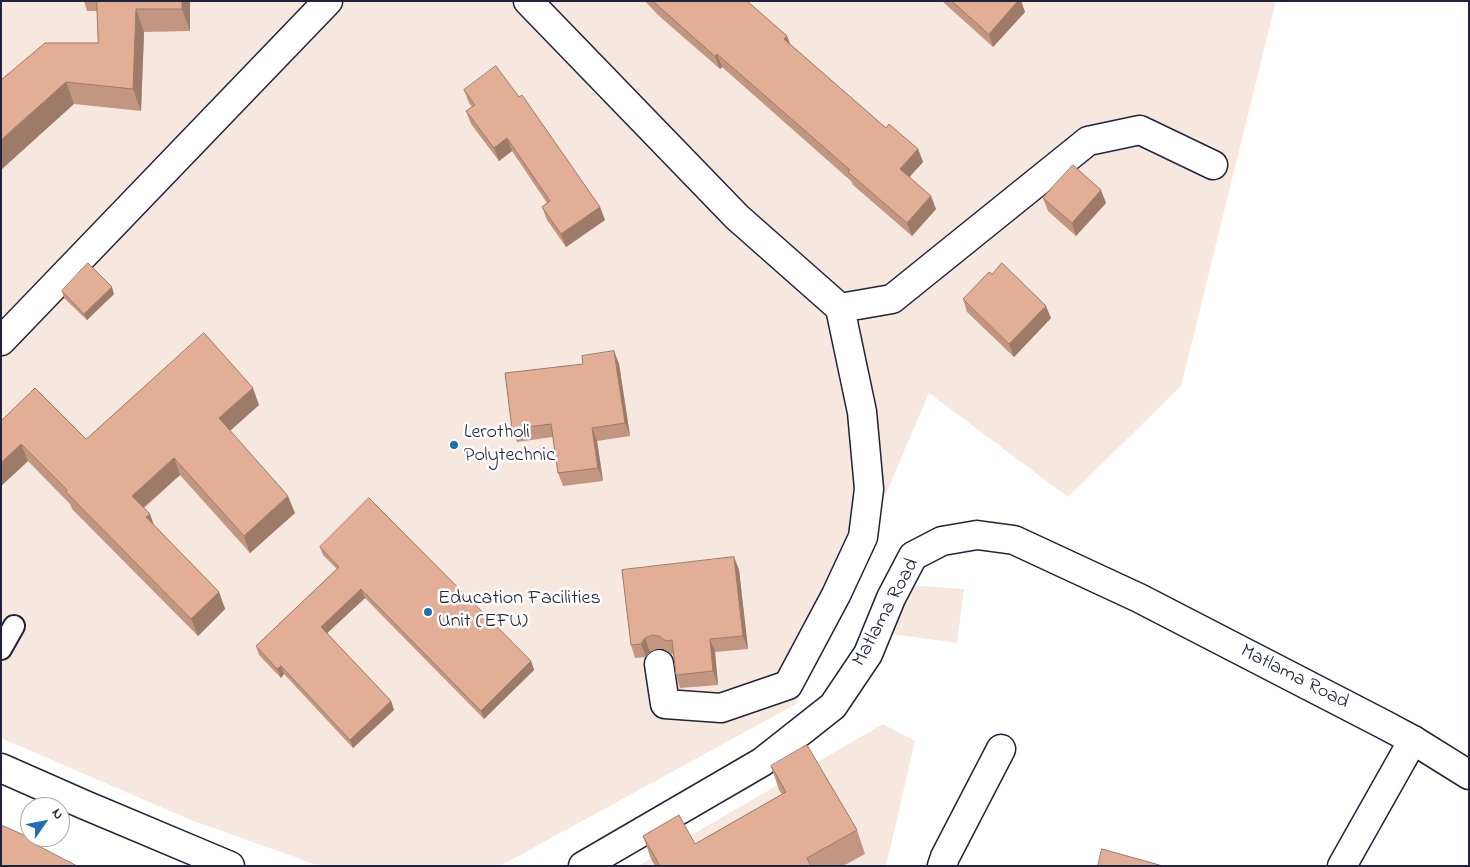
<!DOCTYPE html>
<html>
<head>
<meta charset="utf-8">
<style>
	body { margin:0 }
	#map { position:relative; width:1470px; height:867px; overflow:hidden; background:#fff; font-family:"Indie Flower",sans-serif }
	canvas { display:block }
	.frame { position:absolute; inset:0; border:2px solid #22223b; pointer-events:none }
	.north { position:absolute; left:20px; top:797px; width:50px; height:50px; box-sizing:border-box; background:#fff; border:1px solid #a7a7b1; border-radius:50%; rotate:57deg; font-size:14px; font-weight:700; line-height:20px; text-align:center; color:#22223b }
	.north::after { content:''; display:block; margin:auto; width:18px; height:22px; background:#1f6fb2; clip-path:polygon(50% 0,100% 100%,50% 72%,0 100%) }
</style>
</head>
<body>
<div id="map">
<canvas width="1470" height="867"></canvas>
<div class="frame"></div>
<div class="north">N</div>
</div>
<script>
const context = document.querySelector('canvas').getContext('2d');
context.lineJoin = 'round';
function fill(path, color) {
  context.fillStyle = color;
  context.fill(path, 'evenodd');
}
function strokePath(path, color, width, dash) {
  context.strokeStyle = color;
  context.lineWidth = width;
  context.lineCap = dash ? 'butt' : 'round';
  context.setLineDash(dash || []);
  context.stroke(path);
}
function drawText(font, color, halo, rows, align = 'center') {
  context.font = font + ' "Indie Flower",sans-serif';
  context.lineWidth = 5;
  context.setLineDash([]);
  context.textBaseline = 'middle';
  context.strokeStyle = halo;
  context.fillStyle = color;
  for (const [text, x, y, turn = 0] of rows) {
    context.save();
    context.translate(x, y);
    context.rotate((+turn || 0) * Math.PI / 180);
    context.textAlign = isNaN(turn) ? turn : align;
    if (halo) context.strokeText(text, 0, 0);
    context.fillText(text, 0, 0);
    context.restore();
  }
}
fill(new Path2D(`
	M 1,1 L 1276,1 L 1181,386 L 1068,497 L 929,393 L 796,704 L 500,866 L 320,866 L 191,820 L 1,738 Z
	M 906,585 L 964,589 L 957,643 L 892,634 Z
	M 883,724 L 915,741 L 886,866 L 638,866 Z`), '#f6e7df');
const service = new Path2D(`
	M 1,649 L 14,626`);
const minor = new Path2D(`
	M 528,1 L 737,217 L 840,308 L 862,412 L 869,489 L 863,537 L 836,595 L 788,685 L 721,708 L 665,704 L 659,664
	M 840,308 L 892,299 L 1088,141 L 1140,130 L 1213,165
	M 1,341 L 328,1
	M 942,866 L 945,857 L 1001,749
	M 1342,866 L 1413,740`);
const tertiary = new Path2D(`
	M 1,768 L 85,805 L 230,866
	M 583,866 L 762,762 L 833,706 L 868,654 L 891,598 L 913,556 L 942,541 L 977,535 L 1014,540 L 1139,598 L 1383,724 L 1413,740 L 1469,775`);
strokePath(service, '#22223b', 24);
strokePath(minor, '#22223b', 31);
strokePath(tertiary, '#22223b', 31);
strokePath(service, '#fff', 20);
strokePath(minor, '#fff', 28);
strokePath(tertiary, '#fff', 28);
fill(new Path2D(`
	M 84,1 L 190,1 L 190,31 L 144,32 L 141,111 L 74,104 L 1,80 L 98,43 L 97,11 L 87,11 Z
	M 645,1 L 747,1 L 787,36 L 790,44 L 886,128 L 918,149 L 923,162 L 909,177 L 936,209 L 912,236 L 853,185 L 851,181 L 722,67 L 720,69 L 658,15 Z
	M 942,1 L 1021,1 L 1025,12 L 993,47 Z
	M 464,90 L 600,207 L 605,220 L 566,247 L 547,220 L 542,207 L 547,203 L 512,151 L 499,161 L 471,124 L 466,111 L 472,107 L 469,103 Z
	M 1043,198 L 1106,203 L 1076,236 L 1048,211 Z
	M 992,274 L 1051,318 L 1014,357 L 967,312 L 963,299 Z
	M 62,291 L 114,294 L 87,320 L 64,298 Z
	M 614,351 L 619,364 L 630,436 L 597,441 L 603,481 L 563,486 L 558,473 L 553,437 L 517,442 L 512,429 L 583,364 Z
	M 259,405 L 230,431 L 295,513 L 250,553 L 180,475 L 144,508 L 154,525 L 219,592 L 225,609 L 198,636 L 72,509 L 70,504 L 28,461 L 1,486 L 1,421 L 86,439 Z
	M 320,547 L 531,661 L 534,670 L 484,719 L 365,598 L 327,633 L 391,701 L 394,710 L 353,748 L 284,674 L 281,678 L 259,655 L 256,646 L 337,569 L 323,555 Z
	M 734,557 L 739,570 L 748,649 L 715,652 L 718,685 L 680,688 L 676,675 L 673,654 L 671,654 L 664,649 L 657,649 L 650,652 L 646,657 L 635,658 L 631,645 Z
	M 771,766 L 857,830 L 865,854 L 843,866 L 655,866 L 651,859 L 643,836 L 695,844 L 782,794 L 779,790 Z`), '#c29680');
fill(new Path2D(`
	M 182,1 L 190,1 L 190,31 L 182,9 Z
	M 1018,1 L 1021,1 L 1025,12 L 993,47 L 989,34 Z
	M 136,9 L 144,32 L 141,111 L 133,89 Z
	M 787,36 L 792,49 L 784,39 Z
	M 717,54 L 722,67 L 720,69 L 715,56 Z
	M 66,82 L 74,104 L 1,170 L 1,140 Z
	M 507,138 L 512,151 L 499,161 L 494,148 Z
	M 918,149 L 923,162 L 905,182 L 900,169 Z
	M 1101,190 L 1106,203 L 1076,236 L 1072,223 Z
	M 931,196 L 936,209 L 912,236 L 907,223 Z
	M 600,207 L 605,220 L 566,247 L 561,234 Z
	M 112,287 L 114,294 L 87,320 L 84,314 Z
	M 1046,306 L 1051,318 L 1014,357 L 1009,344 Z
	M 614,351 L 619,364 L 630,436 L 625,423 Z
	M 253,388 L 259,405 L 225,435 L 219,418 Z
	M 592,428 L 597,441 L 603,481 L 598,468 Z
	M 21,444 L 28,461 L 1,486 L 1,463 Z
	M 174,458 L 180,475 L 138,512 L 132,496 Z
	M 288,496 L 295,513 L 250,553 L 244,536 Z
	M 150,514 L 156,531 L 146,517 Z
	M 734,557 L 739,570 L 748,649 L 743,636 Z
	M 361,589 L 365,598 L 324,636 L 321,627 Z
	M 219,592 L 225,609 L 198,636 L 191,619 Z
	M 645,638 L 650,652 L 646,657 L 641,644 Z
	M 710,639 L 715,652 L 718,685 L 713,671 Z
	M 531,661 L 534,670 L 484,719 L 481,711 Z
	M 281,666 L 284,674 L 281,678 L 277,669 Z
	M 391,701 L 394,710 L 353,748 L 350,740 Z`), '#9e7a68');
const building = new Path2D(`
	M 97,1 L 182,1 L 182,9 L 136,9 L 133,89 L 66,82 L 1,140 L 1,80 L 45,43 L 98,43 Z
	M 653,1 L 747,1 L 787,36 L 784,39 L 886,128 L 889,124 L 918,149 L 900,169 L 931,196 L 907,223 L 848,172 L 850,170 L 717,54 L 715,56 Z
	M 952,1 L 1018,1 L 989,34 Z
	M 496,66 L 519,97 L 522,95 L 600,207 L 561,234 L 542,207 L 550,201 L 507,138 L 494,148 L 466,111 L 475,105 L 464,90 Z
	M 1073,165 L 1101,190 L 1072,223 L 1043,198 Z
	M 88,263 L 112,287 L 84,314 L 62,291 Z
	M 1002,263 L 1046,306 L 1009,344 L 963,299 L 989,272 L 992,274 Z
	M 204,333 L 253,388 L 219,418 L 288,496 L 244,536 L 174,458 L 132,496 L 150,514 L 146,517 L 219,592 L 191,619 L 66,492 L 67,490 L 21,444 L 1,463 L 1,421 L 35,388 L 86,439 Z
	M 614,351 L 625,423 L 592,428 L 598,468 L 558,473 L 551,424 L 512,429 L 505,373 L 583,364 L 582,356 Z
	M 369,498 L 531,661 L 481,711 L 361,589 L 321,627 L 391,701 L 350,740 L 281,666 L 277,669 L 256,646 L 339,567 L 320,547 Z
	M 734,557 L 743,636 L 710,639 L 713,671 L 676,675 L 672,640 L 666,641 L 659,636 L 652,635 L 645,638 L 641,644 L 631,645 L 622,570 Z
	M 807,745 L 857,830 L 807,858 L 811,866 L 660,866 L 643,836 L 679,815 L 695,844 L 786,792 L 771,766 Z
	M 1,825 L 33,839 L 31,842 L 77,866 L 1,866 Z
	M 1102,849 L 1163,866 L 1098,866 Z`);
fill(building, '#e2ae95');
strokePath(building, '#9e7a68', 1);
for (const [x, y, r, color] of [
	[454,445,5,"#1f6fb2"],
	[428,612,5,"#1f6fb2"]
]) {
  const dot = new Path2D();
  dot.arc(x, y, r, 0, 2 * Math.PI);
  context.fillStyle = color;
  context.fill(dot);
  strokePath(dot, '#fff', 2);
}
drawText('20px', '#22223b', '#fff', [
	["Lerotholi",464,434],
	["Polytechnic",464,457],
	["Education Facilities",438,600],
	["Unit (EFU)",438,623]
], 'left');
drawText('20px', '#22223b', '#fff', [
	["Matlama Road",887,613,-62],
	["Matlama Road",1294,678,27]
]);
</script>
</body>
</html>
